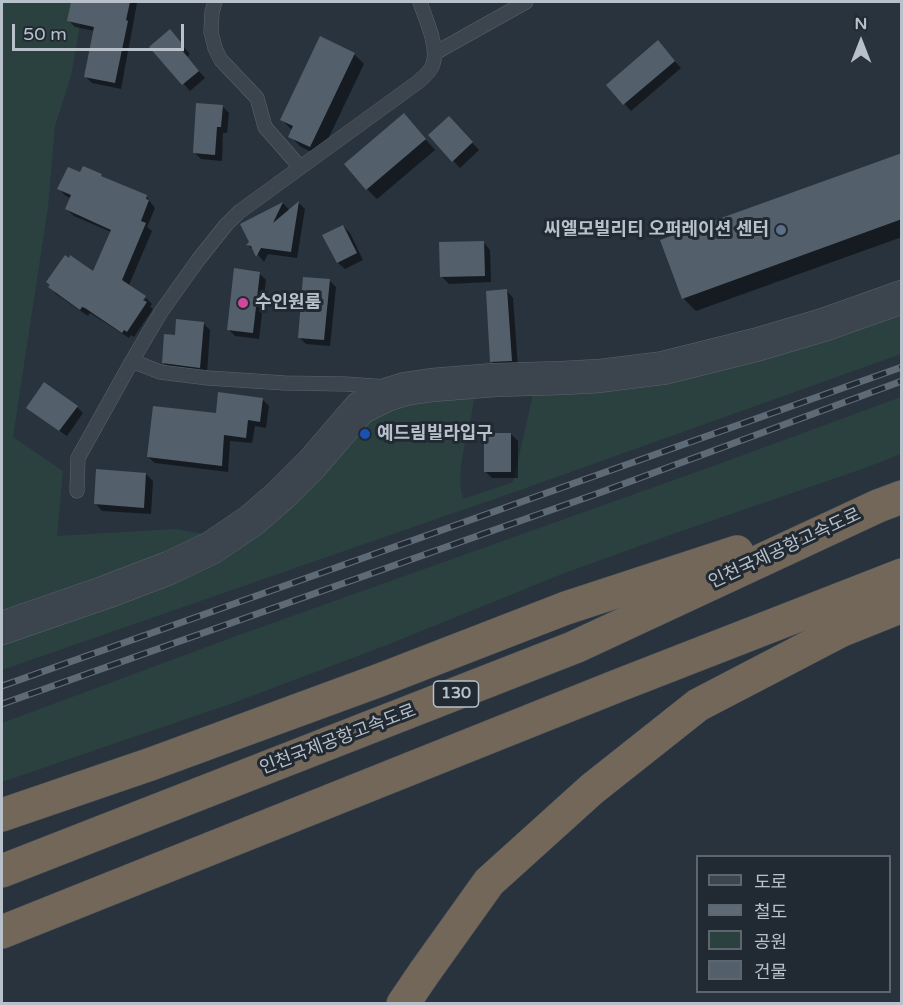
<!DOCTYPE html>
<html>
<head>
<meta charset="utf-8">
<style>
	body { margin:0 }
	#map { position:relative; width:903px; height:1005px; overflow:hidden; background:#28333e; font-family:"Varela Round","Noto Sans KR",sans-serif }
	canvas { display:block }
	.frame { position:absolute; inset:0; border:3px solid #b8c0c9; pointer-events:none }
	.legend { position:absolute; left:696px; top:855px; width:195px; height:138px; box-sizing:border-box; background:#212a33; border:2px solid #5d666f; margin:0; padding:8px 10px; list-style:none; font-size:18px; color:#b8c0c9 }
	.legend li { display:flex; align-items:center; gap:12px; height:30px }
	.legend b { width:30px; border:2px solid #5d666f }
	.north { position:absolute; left:831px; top:12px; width:60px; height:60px; -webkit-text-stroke:4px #212a33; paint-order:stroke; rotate:0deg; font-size:16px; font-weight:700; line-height:24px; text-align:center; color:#b8c0c9 }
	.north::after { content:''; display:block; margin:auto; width:21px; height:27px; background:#b8c0c9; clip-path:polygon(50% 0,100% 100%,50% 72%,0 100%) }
	.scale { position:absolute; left:12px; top:24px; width:172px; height:27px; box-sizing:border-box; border:3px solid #b8c0c9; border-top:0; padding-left:8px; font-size:18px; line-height:21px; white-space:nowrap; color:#b8c0c9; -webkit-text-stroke:4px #212a33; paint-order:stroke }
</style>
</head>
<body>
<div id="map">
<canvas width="903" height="1005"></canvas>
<div class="frame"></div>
<ul class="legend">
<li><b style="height:8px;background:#3c454e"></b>도로</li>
<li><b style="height:8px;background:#5e6a75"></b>철도</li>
<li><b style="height:16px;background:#2b4140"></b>공원</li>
<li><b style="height:16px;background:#53606b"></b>건물</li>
</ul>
<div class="north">N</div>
<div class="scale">50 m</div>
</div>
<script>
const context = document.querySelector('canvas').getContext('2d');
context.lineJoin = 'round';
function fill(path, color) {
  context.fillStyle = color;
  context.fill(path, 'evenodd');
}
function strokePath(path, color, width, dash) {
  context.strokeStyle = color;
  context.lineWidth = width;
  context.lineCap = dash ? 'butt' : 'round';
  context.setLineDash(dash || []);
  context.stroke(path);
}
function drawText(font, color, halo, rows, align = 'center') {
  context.font = font + ' "Varela Round","Noto Sans KR",sans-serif';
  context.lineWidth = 6;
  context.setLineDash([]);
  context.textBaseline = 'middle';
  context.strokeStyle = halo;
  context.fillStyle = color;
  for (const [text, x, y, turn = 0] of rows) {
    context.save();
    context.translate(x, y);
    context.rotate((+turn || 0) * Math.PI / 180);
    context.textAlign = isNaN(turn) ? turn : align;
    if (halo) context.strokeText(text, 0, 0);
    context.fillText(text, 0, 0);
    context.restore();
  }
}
fill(new Path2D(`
	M 2,2 L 84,2 L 71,76 L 55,126 L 48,207 L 13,437 L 63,471 L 57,536 L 175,529 L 204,534 L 152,558 L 2,610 Z
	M 901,307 L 901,354 L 509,494 L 465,509 L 2,670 L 2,642 L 113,604 L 330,461 L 387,404 L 474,397 C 471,432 454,464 463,499 L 513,482 L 534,390 Z
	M 901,397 L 901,454 L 865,468 L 673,534 L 562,574 L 387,645 L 233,703 L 2,782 L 2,723 L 239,635 L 716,465 Z`), '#2b4140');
fill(new Path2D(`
	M 73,2 L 135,2 L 137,3 L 121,89 L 92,83 L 86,77 L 95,31 L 75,27 L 69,21 Z
	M 176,38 L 190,54 L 187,57 L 205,78 L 190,91 L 152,47 Z
	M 664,49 L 681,68 L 631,111 L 608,85 Z
	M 354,54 L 364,64 L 320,156 L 301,147 L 290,136 L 293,131 L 282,120 Z
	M 222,106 L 229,113 L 227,133 L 223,133 L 222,161 L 201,159 L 195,153 Z
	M 404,115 L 435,150 L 377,199 L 367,189 Z
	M 449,118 L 479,150 L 460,168 L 430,136 Z
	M 902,154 L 902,237 L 696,311 L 683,298 Z
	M 81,174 L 101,176 L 104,178 L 146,196 L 155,208 L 147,227 L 152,231 L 129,285 L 140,307 L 146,298 L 152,304 L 150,307 L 153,309 L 134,337 L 131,335 L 129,338 L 90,313 L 88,316 L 56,294 L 50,287 L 69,260 L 94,273 L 111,232 L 74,216 L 67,209 L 71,198 L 66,196 L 59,189 Z
	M 283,203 L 290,211 L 299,203 L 305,209 L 297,258 L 268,254 L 264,262 L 256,252 L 248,245 L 251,243 L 242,224 Z
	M 343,226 L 350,233 L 363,260 L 345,269 L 338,263 Z
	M 484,243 L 490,250 L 491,282 L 449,284 L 442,277 Z
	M 259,273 L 266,280 L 259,339 L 235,336 L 228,329 Z
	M 329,280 L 336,287 L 330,346 L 306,344 L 299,337 Z
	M 507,291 L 513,298 L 518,367 L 498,368 L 491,361 Z
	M 203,323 L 210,330 L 207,374 L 170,369 L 163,362 L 177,337 Z
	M 262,399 L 269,406 L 266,428 L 255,426 L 252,443 L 230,441 L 228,472 L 155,463 L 148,457 L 217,415 Z
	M 28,407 L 77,407 L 83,413 L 67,436 L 35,414 Z
	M 511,434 L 518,441 L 518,478 L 492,478 L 486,472 Z
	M 146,474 L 153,481 L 151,514 L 102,511 L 96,504 Z`), '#0007');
fill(new Path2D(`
	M 71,2 L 130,2 L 126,20 L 128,21 L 115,83 L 84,77 L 94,27 L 67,21 Z
	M 170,29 L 184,46 L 181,49 L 199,71 L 182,85 L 149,47 Z
	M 320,36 L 355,53 L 310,147 L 288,137 L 293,126 L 280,120 Z
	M 658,40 L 675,61 L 623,105 L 606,85 Z
	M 196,103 L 223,105 L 221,127 L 217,127 L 215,155 L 193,153 Z
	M 404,113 L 426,139 L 366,190 L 344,164 Z
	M 449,116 L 473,142 L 452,162 L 428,135 Z
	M 902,153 L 902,219 L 682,299 L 660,240 Z
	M 83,166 L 102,174 L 101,176 L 147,195 L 146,199 L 149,200 L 141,221 L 146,223 L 122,280 L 146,296 L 143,300 L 147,302 L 127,332 L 124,330 L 122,333 L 85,308 L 82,307 L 80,310 L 48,287 L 50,285 L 46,282 L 65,255 L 69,258 L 70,255 L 93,271 L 111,230 L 65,209 L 71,195 L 57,189 L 68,167 L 80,172 Z
	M 299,201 L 291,252 L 261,248 L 256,257 L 251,246 L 246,245 L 249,242 L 240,224 L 283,202 L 273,223 Z
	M 343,225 L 357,253 L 337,263 L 322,235 Z
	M 484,241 L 485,276 L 440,277 L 439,242 Z
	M 234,268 L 260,272 L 253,333 L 227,330 Z
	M 303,277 L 330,279 L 324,340 L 298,338 Z
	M 507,289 L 512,361 L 490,362 L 486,291 Z
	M 176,319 L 204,322 L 200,368 L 162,363 L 164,334 L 175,335 Z
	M 44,382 L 78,406 L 59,431 L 26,408 Z
	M 218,392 L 263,398 L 260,422 L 248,420 L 246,438 L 224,435 L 222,466 L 147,457 L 153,406 L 216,413 Z
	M 484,433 L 511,433 L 511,472 L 484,472 Z
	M 96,469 L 146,473 L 144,508 L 94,504 Z`), '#53606b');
const service = new Path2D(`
	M 215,2 L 212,12 L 211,32 L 215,48 L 221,60 L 257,98 L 265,127 L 300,167
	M 435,53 L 526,2
	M 132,361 L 160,372 L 208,378 L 285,383 L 345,384 L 388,387
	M 77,491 L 78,458 L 132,361 L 161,312 L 198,260 L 226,225 L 239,212 L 418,82 C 424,77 431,71 433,64 C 439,46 425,18 420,2`);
const tertiary = new Path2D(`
	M 2,628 L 106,592 L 169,568 L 211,548 L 251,521 L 281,495 L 312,464 L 360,408 L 386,395 L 405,389 L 432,385 L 495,380 L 562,378 L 599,376 L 663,368 L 759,344 L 823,325 L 902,297`);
const motorway = new Path2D(`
	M 2,815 L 151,764 L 380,680 L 566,608 L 737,552
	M 2,871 L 575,647 L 878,506 L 902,497
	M 2,932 L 617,686 L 902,575
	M 403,1004 L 424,973 L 489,882 L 592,789 L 698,705 L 840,631 L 902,606`);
strokePath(service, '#5a636c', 15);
strokePath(tertiary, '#5a636c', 34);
strokePath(motorway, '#475059', 34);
strokePath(service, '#3c454e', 14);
strokePath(tertiary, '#3c454e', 33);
strokePath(motorway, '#73675a', 33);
const rail = new Path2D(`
	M 2,686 L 902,367
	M 2,704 L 599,493 L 902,381`);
strokePath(rail, '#5e6a75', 7);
strokePath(rail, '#212a33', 4.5, [14]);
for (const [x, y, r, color] of [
	[781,230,6,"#5c6f8a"],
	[243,303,6,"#d1479c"],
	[365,434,6,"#1a4fb4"]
]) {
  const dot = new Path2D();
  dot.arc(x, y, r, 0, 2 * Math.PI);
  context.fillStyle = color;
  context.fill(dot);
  strokePath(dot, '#212a33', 2);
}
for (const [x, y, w] of [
	[456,694,45]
]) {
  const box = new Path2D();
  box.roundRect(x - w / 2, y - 13, w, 26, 4.5);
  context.fillStyle = '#212a33';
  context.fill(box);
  strokePath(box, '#b8c0c9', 1.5);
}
drawText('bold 16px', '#b8c0c9', null, [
	["130",456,694]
]);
drawText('bold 18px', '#b8c0c9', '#212a33', [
	["씨엘모빌리티 오퍼레이션 센터",769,230,"right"],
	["수인원룸",255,303],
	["예드림빌라입구",377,434]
], 'left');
drawText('18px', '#b8c0c9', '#212a33', [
	["인천국제공항고속도로",785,549,-25],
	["인천국제공항고속도로",338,740,-21]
]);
</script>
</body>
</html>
